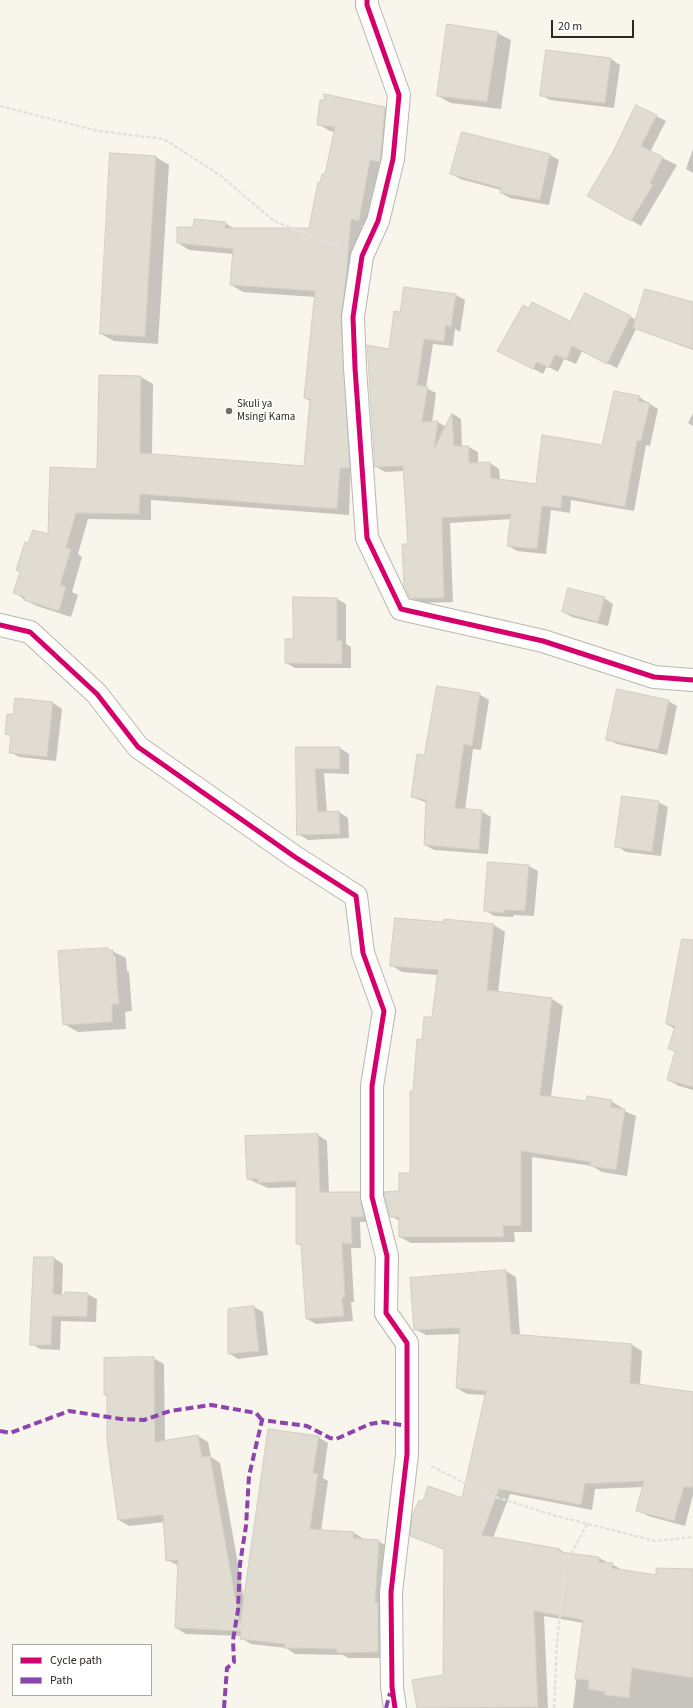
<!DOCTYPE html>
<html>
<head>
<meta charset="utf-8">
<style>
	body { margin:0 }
	#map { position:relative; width:693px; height:1708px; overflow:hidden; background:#f8f5ec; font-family:"Source Sans 3",sans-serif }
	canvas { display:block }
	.legend { position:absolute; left:12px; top:1644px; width:140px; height:52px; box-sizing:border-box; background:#fff; border:1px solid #aba9a5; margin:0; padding:5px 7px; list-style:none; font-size:12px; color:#2d291e }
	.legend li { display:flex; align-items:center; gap:8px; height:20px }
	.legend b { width:20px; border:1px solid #aba9a5 }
	.scale { position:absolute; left:551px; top:20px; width:83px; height:18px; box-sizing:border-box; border:2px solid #2d291e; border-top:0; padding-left:5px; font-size:12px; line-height:14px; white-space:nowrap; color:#2d291e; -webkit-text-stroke:3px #fff; paint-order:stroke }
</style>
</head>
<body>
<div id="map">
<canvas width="693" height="1708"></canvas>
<ul class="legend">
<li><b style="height:5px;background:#d6006c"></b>Cycle path</li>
<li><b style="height:5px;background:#8e44ad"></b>Path</li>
</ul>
<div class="scale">20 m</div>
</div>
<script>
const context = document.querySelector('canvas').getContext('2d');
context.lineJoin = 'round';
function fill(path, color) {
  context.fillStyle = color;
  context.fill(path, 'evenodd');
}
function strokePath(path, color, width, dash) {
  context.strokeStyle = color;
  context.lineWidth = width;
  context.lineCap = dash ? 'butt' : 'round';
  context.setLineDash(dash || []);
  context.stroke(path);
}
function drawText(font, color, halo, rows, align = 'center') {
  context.font = font + ' "Source Sans 3",sans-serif';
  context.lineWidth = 3;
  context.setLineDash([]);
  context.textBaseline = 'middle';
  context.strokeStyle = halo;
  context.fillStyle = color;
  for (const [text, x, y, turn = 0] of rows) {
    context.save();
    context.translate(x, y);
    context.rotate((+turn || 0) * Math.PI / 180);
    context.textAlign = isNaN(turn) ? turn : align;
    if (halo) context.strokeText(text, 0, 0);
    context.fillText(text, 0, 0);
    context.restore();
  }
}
fill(new Path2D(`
	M 497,33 L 511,40 L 501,109 L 451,103 L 438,96 Z
	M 611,59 L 620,65 L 614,108 L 550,100 L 541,95 Z
	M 325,95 L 385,108 L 397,115 L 371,227 L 362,225 L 358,283 L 349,515 L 151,500 L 151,520 L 88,519 L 78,554 L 82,557 L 72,592 L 78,595 L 71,617 L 37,606 L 25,600 L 14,592 L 29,544 L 49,536 L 98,470 L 141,377 L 153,384 L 152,455 L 305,467 L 310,401 L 305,398 L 315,297 L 243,292 L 231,285 L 233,254 L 189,250 L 178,243 L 194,228 L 225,223 L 235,229 L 310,229 L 321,184 L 326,175 L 335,132 L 330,131 L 318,124 Z
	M 636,106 L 666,121 L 650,152 L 677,165 L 641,226 L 589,195 L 614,152 Z
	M 693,149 L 693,173 L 686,169 Z
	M 550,155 L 559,160 L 549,205 L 510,198 L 501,193 L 501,190 L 460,179 L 451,173 Z
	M 156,157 L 169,165 L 158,344 L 114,341 L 101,334 Z
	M 656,292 L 693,303 L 693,350 L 636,329 L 617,368 L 582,351 L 576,364 L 564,359 L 558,372 L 547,366 L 543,374 L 507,355 L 571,322 L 631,317 L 636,320 Z
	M 456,295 L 465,300 L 460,332 L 455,329 L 453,346 L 433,344 L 426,388 L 436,393 L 432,423 L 438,422 L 446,427 L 453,414 L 461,419 L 462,447 L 469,447 L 478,452 L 478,464 L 490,463 L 499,469 L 500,480 L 537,485 L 602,446 L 639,397 L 658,409 L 650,446 L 646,445 L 634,511 L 571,500 L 570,513 L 551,510 L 546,554 L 517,551 L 508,546 L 511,519 L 450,523 L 453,602 L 420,603 L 410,597 L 405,471 L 385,472 L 375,466 L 389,350 L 401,313 Z
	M 693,413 L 693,426 L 688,423 Z
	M 604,598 L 613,604 L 608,626 L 572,617 L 563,612 Z
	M 337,599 L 346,604 L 346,644 L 351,647 L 351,668 L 295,668 L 286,663 L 294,640 Z
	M 479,694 L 489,700 L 481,750 L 473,749 L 465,810 L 481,811 L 491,817 L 488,854 L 434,850 L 425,845 L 427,803 L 412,797 L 425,756 Z
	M 16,699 L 53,703 L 62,709 L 56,761 L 19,757 L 10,752 L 12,737 L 6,733 L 14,715 Z
	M 668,701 L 677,706 L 667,755 L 617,744 L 607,739 Z
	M 298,748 L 340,748 L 349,754 L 349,774 L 324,773 L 327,813 L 339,812 L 348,818 L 349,838 L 308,840 L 298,834 Z
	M 658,802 L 668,807 L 661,856 L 626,852 L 617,846 Z
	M 529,866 L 538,871 L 534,916 L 514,915 L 513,917 L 494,916 L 485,910 Z
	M 444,920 L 494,925 L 505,932 L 498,992 L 552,999 L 563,1006 L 551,1097 L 587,1103 L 611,1101 L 622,1108 L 622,1110 L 636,1116 L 627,1176 L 602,1172 L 592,1166 L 532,1157 L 532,1232 L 514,1232 L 515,1242 L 411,1243 L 400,1237 L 400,1221 L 391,1216 L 400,1192 L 411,1174 L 414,1092 L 422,1041 L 433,1018 L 438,975 L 402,972 L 391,965 L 444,924 Z
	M 108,949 L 126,958 L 127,971 L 129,972 L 132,1011 L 125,1012 L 126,1029 L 78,1032 L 64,1024 L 59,952 ZM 113,956 L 115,956 L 116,969 L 114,969 Z
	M 693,967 L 693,1090 L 679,1086 L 668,1080 L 676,1052 L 670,1048 L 675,1029 L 667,1024 Z
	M 318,1135 L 327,1141 L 329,1193 L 359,1193 L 369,1199 L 373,1222 L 360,1222 L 361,1248 L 351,1248 L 354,1302 L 351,1302 L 353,1321 L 316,1324 L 307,1319 L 302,1246 L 297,1243 L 297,1187 L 268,1188 L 248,1179 L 246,1137 Z
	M 54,1258 L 63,1264 L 62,1296 L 87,1294 L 97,1299 L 96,1322 L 61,1321 L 60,1350 L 40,1349 L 31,1344 Z
	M 506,1271 L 516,1277 L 520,1336 L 632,1345 L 642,1351 L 640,1385 L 693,1393 L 693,1495 L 685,1526 L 648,1516 L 638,1510 L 644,1487 L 595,1489 L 592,1510 L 510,1494 L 493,1538 L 560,1550 L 567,1554 L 599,1558 L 623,1570 L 656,1576 L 693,1570 L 693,1708 L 573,1708 L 583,1623 L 544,1616 L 548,1708 L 418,1708 L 413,1681 L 444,1676 L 445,1550 L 411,1535 L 463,1499 L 486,1395 L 467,1394 L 457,1388 L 461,1334 L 426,1335 L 415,1329 Z
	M 254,1307 L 263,1312 L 268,1355 L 238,1359 L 229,1353 Z
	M 153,1358 L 164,1364 L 165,1442 L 198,1436 L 208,1442 L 211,1457 L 220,1463 L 244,1598 L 318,1437 L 328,1443 L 323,1478 L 328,1481 L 321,1531 L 354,1533 L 364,1539 L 378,1541 L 389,1547 L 388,1658 L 348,1658 L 343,1655 L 295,1654 L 286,1648 L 251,1644 L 241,1638 L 241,1636 L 186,1634 L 176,1628 L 179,1566 L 167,1560 L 165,1522 L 129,1526 L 119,1520 L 108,1396 L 105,1394 Z`), '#0003');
const building = new Path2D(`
	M 447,24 L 498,32 L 487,102 L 437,96 Z
	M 546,50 L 611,58 L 605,103 L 540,96 Z
	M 324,94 L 385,107 L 380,162 L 370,160 L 359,221 L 351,219 L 346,276 L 341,317 L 350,468 L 340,468 L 337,509 L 140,494 L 139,514 L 76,513 L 66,548 L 71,549 L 60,585 L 66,587 L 59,611 L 24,600 L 25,597 L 13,593 L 20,572 L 16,570 L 25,542 L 28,543 L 33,530 L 48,534 L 50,467 L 97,469 L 99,375 L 141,376 L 140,453 L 304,466 L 310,399 L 304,398 L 315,291 L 230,285 L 233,249 L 177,243 L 177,227 L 193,227 L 194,219 L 226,222 L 225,228 L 309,228 L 318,182 L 320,183 L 322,174 L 325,174 L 335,127 L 317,125 L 320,100 L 324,100 Z
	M 636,105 L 657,115 L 641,146 L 663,157 L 650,183 L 653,185 L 631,221 L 587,196 L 613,152 Z
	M 462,132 L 550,154 L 540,200 L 500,193 L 501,188 L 450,174 Z
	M 110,153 L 156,156 L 145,337 L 100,334 Z
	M 404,287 L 456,294 L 451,327 L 446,325 L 444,342 L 424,339 L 417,385 L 428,387 L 422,422 L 438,421 L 434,449 L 452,413 L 454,446 L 469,446 L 469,463 L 490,462 L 491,478 L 536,484 L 542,435 L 602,445 L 614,391 L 640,396 L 638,401 L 650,403 L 641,441 L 637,441 L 625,507 L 562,495 L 561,508 L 542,506 L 537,549 L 507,546 L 511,514 L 442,518 L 444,598 L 410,598 L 404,586 L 402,544 L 408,544 L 403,466 L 375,467 L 367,345 L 389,349 L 394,311 L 400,312 Z
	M 645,289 L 693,302 L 693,349 L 633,328 Z
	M 585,293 L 631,316 L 607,364 L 572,346 L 567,359 L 555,355 L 549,368 L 537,362 L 533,369 L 497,351 L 523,305 L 529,308 L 532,302 L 570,321 Z
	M 568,588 L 605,597 L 598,622 L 562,612 Z
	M 293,597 L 337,598 L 337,641 L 342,640 L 342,664 L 285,663 L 285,639 L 293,639 Z
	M 437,686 L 480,693 L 472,746 L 464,744 L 455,808 L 482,810 L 479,850 L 424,845 L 426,800 L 411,797 L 417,754 L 424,755 Z
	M 617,689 L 669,700 L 658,750 L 606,740 Z
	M 15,698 L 53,702 L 47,757 L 9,753 L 11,735 L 5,734 L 7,714 L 13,714 Z
	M 296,747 L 340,747 L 340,769 L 315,769 L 318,812 L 339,811 L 340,834 L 297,835 Z
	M 622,796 L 659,801 L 652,852 L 615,847 Z
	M 488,862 L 529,865 L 525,911 L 505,910 L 504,913 L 484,911 Z
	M 395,918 L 443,922 L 444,919 L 494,924 L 487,990 L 552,998 L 540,1095 L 586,1101 L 587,1096 L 612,1100 L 611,1107 L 625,1109 L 616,1170 L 590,1166 L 591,1162 L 521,1151 L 521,1226 L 503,1226 L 504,1237 L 399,1237 L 399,1217 L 390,1217 L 384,1192 L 399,1191 L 399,1173 L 410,1173 L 410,1091 L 413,1091 L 417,1039 L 422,1040 L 424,1017 L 432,1017 L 438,970 L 390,966 Z
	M 682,939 L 693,940 L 693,1087 L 667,1080 L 675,1051 L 668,1049 L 675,1026 L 666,1024 Z
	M 108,948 L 108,950 L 113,950 L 114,964 L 116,964 L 119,1004 L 112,1004 L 112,1022 L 63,1025 L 58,951 Z
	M 318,1134 L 320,1192 L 360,1192 L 364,1217 L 351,1217 L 352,1244 L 342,1243 L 345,1297 L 342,1298 L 344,1316 L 306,1319 L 301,1244 L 296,1244 L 296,1181 L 257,1183 L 258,1179 L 247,1179 L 245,1136 Z
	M 34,1257 L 54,1257 L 53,1294 L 65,1295 L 65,1292 L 88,1293 L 87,1317 L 52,1316 L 51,1345 L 30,1345 Z
	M 506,1270 L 511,1334 L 632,1344 L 630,1383 L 693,1392 L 693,1487 L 684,1487 L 674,1521 L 636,1511 L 644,1481 L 585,1484 L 581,1505 L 499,1489 L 482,1535 L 560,1549 L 560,1552 L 599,1557 L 599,1562 L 613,1563 L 612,1568 L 656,1575 L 656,1568 L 693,1569 L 693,1678 L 632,1668 L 629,1698 L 604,1695 L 605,1692 L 588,1689 L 589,1680 L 575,1679 L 583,1620 L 534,1611 L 538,1707 L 417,1708 L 412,1680 L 443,1675 L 444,1549 L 410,1536 L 412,1516 L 419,1500 L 423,1501 L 428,1486 L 462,1498 L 486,1391 L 456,1388 L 460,1328 L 414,1330 L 410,1278 Z
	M 254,1306 L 259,1351 L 228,1354 L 228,1309 Z
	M 154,1357 L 155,1442 L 198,1435 L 202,1457 L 210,1456 L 240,1624 L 268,1429 L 319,1436 L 313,1473 L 318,1474 L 310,1529 L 354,1532 L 353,1538 L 379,1540 L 375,1603 L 378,1603 L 378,1652 L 337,1653 L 337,1649 L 284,1648 L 285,1644 L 240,1639 L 241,1631 L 175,1628 L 178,1560 L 166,1561 L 163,1515 L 118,1520 L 107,1441 L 107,1394 L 104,1395 L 104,1358 Z`);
fill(building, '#e0dcd2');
strokePath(building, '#d2cec4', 1);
const minor = new Path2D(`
	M 367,0 L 367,5 L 399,95 L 393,159 L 378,221 L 362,256 L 353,317 L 355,368 L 367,538 L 401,609 L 543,641 L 654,677 L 693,680
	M 0,625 L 30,632 L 97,694 L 138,747 L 295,857 L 356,896 L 363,953 L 384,1011 L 372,1086 L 372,1197 L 387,1256 L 386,1313 L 407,1343 L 407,1454 L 391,1592 L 392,1687 L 395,1708`);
strokePath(minor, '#bab7ae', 24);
strokePath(new Path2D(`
	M 0,106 L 98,131 L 164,139 L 221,176 L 274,221 L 339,247
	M 431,1466 L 486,1494 L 553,1515 L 655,1541 L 693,1537
	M 554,1708 L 557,1641 L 566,1563 L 588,1523`), '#e1e1de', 2.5, [4, 2]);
strokePath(minor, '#fefefc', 22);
strokePath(new Path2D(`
	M 0,1431 L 10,1433 L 69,1411 L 121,1419 L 144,1420 L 170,1411 L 211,1405 L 256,1413 L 262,1420
	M 224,1708 L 227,1668 L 234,1662 L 233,1640 L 238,1610 L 240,1564 L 246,1526 L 249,1476 L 262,1420 L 307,1426 L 330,1438 L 336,1439 L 370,1424 L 383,1422 L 408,1426
	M 386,1708 L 390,1693`), '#8e44ad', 4, [8, 4]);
strokePath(new Path2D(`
	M 367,0 L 367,5 L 399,95 L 393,159 L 378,221 L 362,256 L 353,317 L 355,368 L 367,538 L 401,609 L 543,641 L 654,677 L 693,680
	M 0,625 L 30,632 L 97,694 L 138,747 L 295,857 L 356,896 L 363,953 L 384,1011 L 372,1086 L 372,1197 L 387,1256 L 386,1313 L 407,1343 L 407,1454 L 391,1592 L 392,1687 L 395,1708`), '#d6006c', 5);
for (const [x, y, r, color] of [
	[229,411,4,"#747066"]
]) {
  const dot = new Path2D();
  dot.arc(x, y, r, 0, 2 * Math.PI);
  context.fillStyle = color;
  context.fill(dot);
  strokePath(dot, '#fff', 1.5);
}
drawText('11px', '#2d291e', '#fff', [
	["Skuli ya",237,405],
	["Msingi Kama",237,418]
], 'left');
</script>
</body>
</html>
